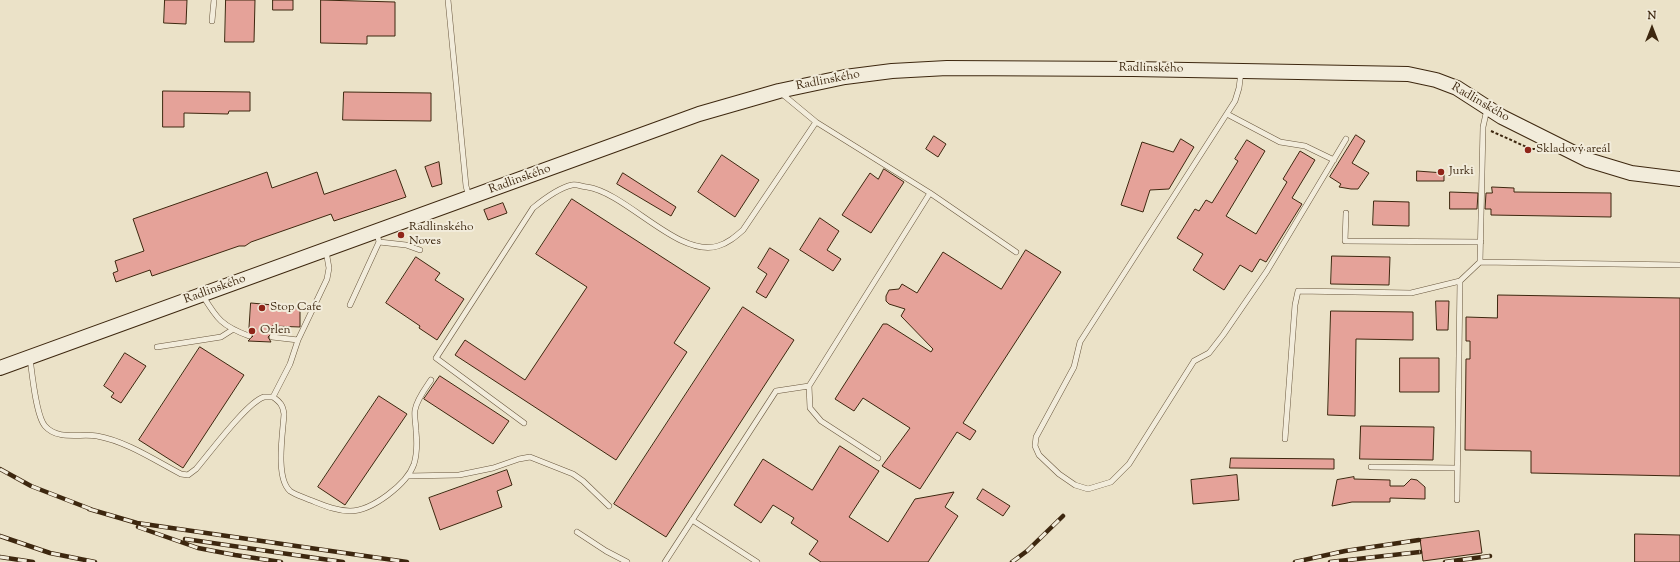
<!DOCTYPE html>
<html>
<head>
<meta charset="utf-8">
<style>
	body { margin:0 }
	#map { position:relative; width:1680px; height:562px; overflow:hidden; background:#ebe2c8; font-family:"Sorts Mill Goudy",serif }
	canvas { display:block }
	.north { position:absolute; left:1632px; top:8px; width:40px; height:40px; -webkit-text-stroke:3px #f2ecdb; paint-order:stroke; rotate:0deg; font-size:11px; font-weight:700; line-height:16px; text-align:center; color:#3d270f }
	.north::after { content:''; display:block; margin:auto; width:14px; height:18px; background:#3d270f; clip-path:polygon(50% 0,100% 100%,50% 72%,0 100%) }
</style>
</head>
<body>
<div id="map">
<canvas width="1680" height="562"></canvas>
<div class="north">N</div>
</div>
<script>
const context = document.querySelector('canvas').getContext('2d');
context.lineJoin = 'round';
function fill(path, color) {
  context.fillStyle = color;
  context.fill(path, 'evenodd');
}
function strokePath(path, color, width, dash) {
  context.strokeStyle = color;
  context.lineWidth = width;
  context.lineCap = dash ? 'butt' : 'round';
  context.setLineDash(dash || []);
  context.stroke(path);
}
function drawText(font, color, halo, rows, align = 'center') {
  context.font = font + ' "Sorts Mill Goudy",serif';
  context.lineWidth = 4;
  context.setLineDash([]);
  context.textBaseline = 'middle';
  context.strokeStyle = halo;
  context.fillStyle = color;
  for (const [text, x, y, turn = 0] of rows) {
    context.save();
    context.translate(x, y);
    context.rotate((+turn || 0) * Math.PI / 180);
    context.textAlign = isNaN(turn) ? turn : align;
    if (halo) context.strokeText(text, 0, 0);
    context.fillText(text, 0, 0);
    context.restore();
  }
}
const building = new Path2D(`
	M 165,0 L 187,0 L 186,24 L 164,23 Z
	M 226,0 L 255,0 L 254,42 L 225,42 Z
	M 273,0 L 293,0 L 293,10 L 273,10 Z
	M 321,0 L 395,2 L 395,36 L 367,36 L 367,44 L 321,43 Z
	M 163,91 L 250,92 L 250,111 L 229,111 L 228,114 L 184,113 L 184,127 L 163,127 Z
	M 344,92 L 431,93 L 431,121 L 343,120 Z
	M 1356,135 L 1365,141 L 1352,163 L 1369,173 L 1358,189 L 1351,189 L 1339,187 L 1341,184 L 1330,177 Z
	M 934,136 L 946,144 L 938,157 L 926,149 Z
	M 1181,139 L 1194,147 L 1169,189 L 1150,190 L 1143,212 L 1121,205 L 1142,142 L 1173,152 Z
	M 1247,140 L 1265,151 L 1226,216 L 1256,234 L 1287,182 L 1283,179 L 1300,151 L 1315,160 L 1292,198 L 1302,204 L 1266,262 L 1260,259 L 1252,272 L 1240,265 L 1224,290 L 1193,270 L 1203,254 L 1177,238 L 1195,209 L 1199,211 L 1206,200 L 1212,203 L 1238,161 L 1235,159 Z
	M 722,155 L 759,180 L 735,217 L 698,192 Z
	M 439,162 L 442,184 L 432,187 L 425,167 Z
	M 884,169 L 904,182 L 871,233 L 842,215 L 870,173 L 878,179 Z
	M 396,170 L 406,197 L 334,221 L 331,214 L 251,242 L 245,246 L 239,246 L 152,276 L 150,270 L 116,282 L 113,273 L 118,271 L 115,261 L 144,251 L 133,219 L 267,172 L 272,188 L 317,172 L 324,194 Z
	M 1417,171 L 1444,173 L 1444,181 L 1417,181 Z
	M 623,173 L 676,207 L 671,216 L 617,184 Z
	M 1492,187 L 1514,188 L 1514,192 L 1611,193 L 1611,217 L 1491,215 L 1491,209 L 1485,209 L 1486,193 L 1492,193 Z
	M 1450,192 L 1478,193 L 1477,209 L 1450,209 Z
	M 572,199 L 710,288 L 674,343 L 687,352 L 616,460 L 455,355 L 465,340 L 525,380 L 587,287 L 536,254 Z
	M 1374,201 L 1409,202 L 1409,226 L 1373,225 Z
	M 503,203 L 507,213 L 488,220 L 484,210 Z
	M 820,218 L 839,231 L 827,250 L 841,259 L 833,271 L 800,250 Z
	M 770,248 L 789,260 L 766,298 L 756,292 L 767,274 L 758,268 Z
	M 1026,250 L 1061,272 L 963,423 L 976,431 L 970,440 L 957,432 L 920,489 L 882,466 L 910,428 L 863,398 L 854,411 L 835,399 L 883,324 L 887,324 L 931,352 L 933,349 L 901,316 L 905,309 L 889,304 L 886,301 L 886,296 L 889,290 L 899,289 L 902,284 L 917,293 L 943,252 L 1001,289 Z
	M 1332,256 L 1390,257 L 1389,285 L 1331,284 Z
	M 416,257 L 440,273 L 435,280 L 464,299 L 437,340 L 419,328 L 420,326 L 386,303 Z
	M 1498,295 L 1680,298 L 1680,476 L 1531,473 L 1531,451 L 1465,450 L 1466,359 L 1470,359 L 1470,341 L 1466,341 L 1466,317 L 1497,318 Z
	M 1436,301 L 1449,301 L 1448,330 L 1437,330 Z
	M 251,303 L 273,305 L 273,307 L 300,308 L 300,327 L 272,326 L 272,333 L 268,337 L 271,342 L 248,341 L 253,336 L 249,332 Z
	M 743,307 L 794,340 L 666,537 L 614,504 Z
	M 1331,311 L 1413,312 L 1413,340 L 1356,339 L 1355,416 L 1328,415 Z
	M 200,347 L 244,375 L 183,468 L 139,440 Z
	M 125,353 L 146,366 L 121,403 L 111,397 L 114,393 L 104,386 Z
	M 1400,358 L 1439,358 L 1439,392 L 1400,392 Z
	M 440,376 L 509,421 L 493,444 L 424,399 Z
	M 379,396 L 407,414 L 345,505 L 318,487 Z
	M 1361,426 L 1434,427 L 1433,460 L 1360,459 Z
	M 840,446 L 879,471 L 849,517 L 888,542 L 915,499 L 954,492 L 945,507 L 958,516 L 928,562 L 821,562 L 809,554 L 818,541 L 791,523 L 794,518 L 773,505 L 761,523 L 734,505 L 763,459 L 812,490 Z
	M 1231,458 L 1334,459 L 1334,469 L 1230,468 Z
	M 507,470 L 512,485 L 497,491 L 502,507 L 440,530 L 429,498 Z
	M 1237,475 L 1239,500 L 1193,504 L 1191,480 Z
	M 1354,477 L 1354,479 L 1390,480 L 1390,486 L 1404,486 L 1411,479 L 1417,480 L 1425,487 L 1425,499 L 1390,498 L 1390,502 L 1352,502 L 1332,506 L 1337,480 Z
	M 983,489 L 1010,506 L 1003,516 L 977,499 Z
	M 1479,531 L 1482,553 L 1423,561 L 1420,539 Z
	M 1635,534 L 1680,535 L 1680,562 L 1635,562 Z`);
fill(building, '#e5a299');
strokePath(building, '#3d270f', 1);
const lane = new Path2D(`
	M 448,0 L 466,186 L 469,197
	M 212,21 L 214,0
	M 1241,72 L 1239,88 L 1235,101 L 1080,342 L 1074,367 L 1036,437 L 1035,446 L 1039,455 L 1059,474 L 1075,485 L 1088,489 L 1111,482 L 1129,464 L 1194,361 L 1209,353 L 1223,335 L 1267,271 L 1346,139
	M 1487,109 L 1483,127 L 1480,262 L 1680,265
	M 1227,114 L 1280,142 L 1305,146 L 1334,160
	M 930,193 L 1016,252
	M 1346,213 L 1345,241 L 1481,242
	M 379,242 L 406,245 L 420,250
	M 203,296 C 217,319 222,326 249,336
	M 350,305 L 379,242 L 377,233
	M 272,337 L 298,340
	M 157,347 L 221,337 L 232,330
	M 30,358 C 32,373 36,416 45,426 C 58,441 81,433 97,436 C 126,441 156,461 181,474 L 188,475 L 196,469 C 209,454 247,402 264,397 C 266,397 270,397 273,397 L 290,364 L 298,340 L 327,279 L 329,268 L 326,251
	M 809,386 L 810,408 L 821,421 L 878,458
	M 273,397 C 280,402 283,405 284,414 C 283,432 275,478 290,491 C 296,495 303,497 310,500 C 323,505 336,511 350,511 C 372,511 407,484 414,464 C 417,454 417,441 416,431 C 416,424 414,417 415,410 C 417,399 425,389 431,380
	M 524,423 L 436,358 L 533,208 C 544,199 558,188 572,185 C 577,184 583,187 587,187 C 627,193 678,258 718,246 C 728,243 735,237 743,230 L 816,122 L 781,93
	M 1285,439 L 1295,305 L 1298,291 L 1411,293 L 1460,281 L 1480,262
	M 1371,467 L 1457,468
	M 408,476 L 459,475 L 493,468 L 519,459 L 530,457 L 573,474 L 583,481 L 609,506
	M 1457,500 L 1460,281
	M 692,520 L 757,562
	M 577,532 L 606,551 L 627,562
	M 665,562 L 776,391 L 809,386 L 930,193 L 816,122`);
const secondary = new Path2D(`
	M 0,368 L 699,114 L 779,91 L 845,77 L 892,71 L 947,68 L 1133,69 L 1408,74 L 1436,80 L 1457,88 L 1502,117 L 1588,160 L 1631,173 L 1680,179`);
strokePath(lane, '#68563d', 6);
strokePath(secondary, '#3d270f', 16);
strokePath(new Path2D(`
	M 1491,131 L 1531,149 L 1537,149`), '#3d270f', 2, [3, 2]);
strokePath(lane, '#f2ecdb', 5);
strokePath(secondary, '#f2ecdb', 14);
const rail = new Path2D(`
	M 0,469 L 31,486 L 93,510
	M 89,509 L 137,523 L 407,562
	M 138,527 L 198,548 L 235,555 L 281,562
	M 0,536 L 50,553 L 95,562
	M 185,539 L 343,562
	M 0,557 L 33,562
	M 1012,562 L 1027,551 L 1063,516
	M 1295,562 L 1345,551 L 1419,540
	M 1330,562 L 1420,552
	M 1445,562 L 1490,556`);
strokePath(rail, '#3d270f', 4.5);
strokePath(rail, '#f2ecdb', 3, [9]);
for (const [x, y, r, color] of [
	[1528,150,4,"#8f2418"],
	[1441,172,4,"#8f2418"],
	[401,235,4,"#8f2418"],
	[262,308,4,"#8f2418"],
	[252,331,4,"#8f2418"]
]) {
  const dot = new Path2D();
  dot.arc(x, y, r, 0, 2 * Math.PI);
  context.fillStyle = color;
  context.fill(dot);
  strokePath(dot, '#f2ecdb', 1.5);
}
drawText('12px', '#3d270f', '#f2ecdb', [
	["Radlinského",1151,69,1],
	["Radlinského",828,81,-11],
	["Radlinského",1480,103,30],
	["Radlinského",520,180,-20],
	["Radlinského",215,290,-20]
]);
drawText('12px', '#3d270f', '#f2ecdb', [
	["Skladový areál",1536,150],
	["Jurki",1449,172],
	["Radlinského",409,228],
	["Noves",409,242],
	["Stop Cafe",270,308],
	["Orlen",260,331]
], 'left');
</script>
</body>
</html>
